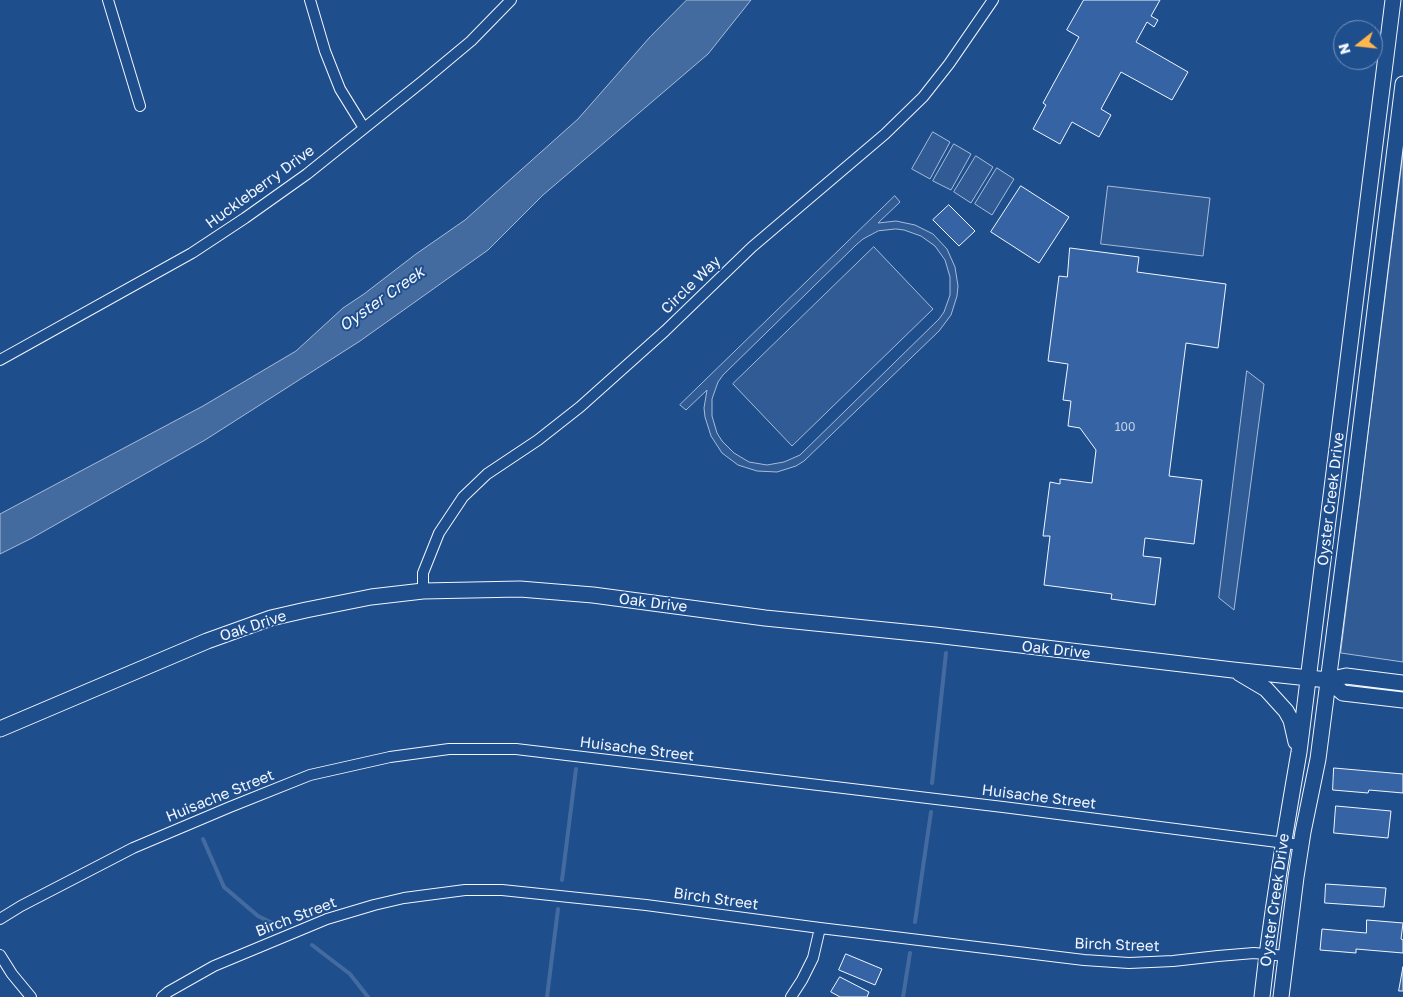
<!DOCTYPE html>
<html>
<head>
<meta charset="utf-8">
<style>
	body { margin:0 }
	#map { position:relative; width:1403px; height:997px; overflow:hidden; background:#1f4e8c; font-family:"Golos Text",sans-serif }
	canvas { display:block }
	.north { position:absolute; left:1333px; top:20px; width:50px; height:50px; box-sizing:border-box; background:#1f4e8c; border:1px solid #7391ba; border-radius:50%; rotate:254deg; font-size:14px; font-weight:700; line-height:20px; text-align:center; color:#f2f6ff }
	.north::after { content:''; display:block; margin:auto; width:18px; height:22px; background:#ffb74d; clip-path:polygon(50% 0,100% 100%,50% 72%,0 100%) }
</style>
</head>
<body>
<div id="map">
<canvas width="1403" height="997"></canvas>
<div class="north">N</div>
</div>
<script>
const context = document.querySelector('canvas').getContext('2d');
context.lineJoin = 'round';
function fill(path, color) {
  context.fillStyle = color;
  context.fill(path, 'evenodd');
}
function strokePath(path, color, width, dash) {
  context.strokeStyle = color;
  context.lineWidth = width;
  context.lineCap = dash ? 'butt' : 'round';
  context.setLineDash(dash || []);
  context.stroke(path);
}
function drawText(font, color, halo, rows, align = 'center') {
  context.font = font + ' "Golos Text",sans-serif';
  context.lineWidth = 4;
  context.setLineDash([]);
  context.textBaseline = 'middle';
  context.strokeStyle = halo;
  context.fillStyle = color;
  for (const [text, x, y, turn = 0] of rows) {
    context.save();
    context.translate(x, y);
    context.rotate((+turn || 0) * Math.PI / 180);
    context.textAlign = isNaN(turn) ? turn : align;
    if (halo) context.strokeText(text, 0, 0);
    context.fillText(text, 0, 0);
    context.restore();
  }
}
const built = new Path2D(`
	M 933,132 L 950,142 L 930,179 L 912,169 Z
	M 954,144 L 971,154 L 951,190 L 933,181 Z
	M 1403,153 L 1403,662 L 1341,653 Z
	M 976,156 L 993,167 L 971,203 L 954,192 Z
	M 997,168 L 1014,179 L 992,215 L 975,204 Z
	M 1108,186 L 1210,198 L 1203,256 L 1101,244 Z
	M 895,196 L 900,202 L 878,223 L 896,221 L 915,225 L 933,234 L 947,249 L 955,267 L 958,286 L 957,296 L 951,315 L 939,331 L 804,461 L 796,466 L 777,472 L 757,471 L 738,465 L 722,453 L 711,436 L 705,417 L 704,408 L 707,390 L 686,410 L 680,405 ZM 896,229 L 904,230 L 921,236 L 935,246 L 945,260 L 950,277 L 950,295 L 944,312 L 939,319 L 800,455 L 784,462 L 767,465 L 749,462 L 734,453 L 722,441 L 717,433 L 712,416 L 712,399 L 718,382 L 723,375 L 856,245 L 863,239 L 878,231 Z
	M 874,247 L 933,309 L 792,446 L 733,384 Z
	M 1247,371 L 1264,384 L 1234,610 L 1219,598 Z`);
fill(built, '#305b95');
strokePath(built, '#a8bbd7', 1);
const water = new Path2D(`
	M 687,0 L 751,0 L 708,54 L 543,195 L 488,250 L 360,341 L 205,440 L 32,538 L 0,554 L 0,514 L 203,406 L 296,351 L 343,308 L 364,294 L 416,254 L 465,220 L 578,119 L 650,37 Z`);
fill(water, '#446ba0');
strokePath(water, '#a8bbd7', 1);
strokePath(new Path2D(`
	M 932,783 L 946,653
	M 203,839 L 224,887 L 258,916 L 278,926
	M 562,880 L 576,769
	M 915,922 L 931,812
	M 312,945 L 350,974 L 368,997
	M 547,997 L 558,909
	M 903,997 L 910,953`), '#446ba0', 4);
const building = new Path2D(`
	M 1084,0 L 1160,0 L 1151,16 L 1158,20 L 1154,27 L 1147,22 L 1136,42 L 1188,72 L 1172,100 L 1121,72 L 1101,109 L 1111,115 L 1099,137 L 1072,122 L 1060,144 L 1033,129 L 1046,105 L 1043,103 L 1079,37 L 1067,30 Z
	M 1021,186 L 1069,217 L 1039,263 L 991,232 Z
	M 949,205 L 975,231 L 959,246 L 933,220 Z
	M 1070,248 L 1139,257 L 1137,272 L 1226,284 L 1218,348 L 1186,343 L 1169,476 L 1202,480 L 1194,544 L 1145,538 L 1143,556 L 1161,558 L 1155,605 L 1111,599 L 1112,594 L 1044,585 L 1050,536 L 1043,536 L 1050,482 L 1060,484 L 1060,479 L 1092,483 L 1096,450 L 1080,428 L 1068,426 L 1071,401 L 1063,400 L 1068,364 L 1048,361 L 1059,276 L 1067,277 Z
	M 1334,768 L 1403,774 L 1403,793 L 1369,790 L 1368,793 L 1333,790 Z
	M 1336,806 L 1391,811 L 1388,838 L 1334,833 Z
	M 1326,884 L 1386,888 L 1384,907 L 1325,903 Z
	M 1367,920 L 1403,923 L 1401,939 L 1403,940 L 1403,953 L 1356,949 L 1356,953 L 1320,950 L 1322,929 L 1366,933 Z
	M 846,954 L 882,969 L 875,985 L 839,970 Z
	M 1403,967 L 1403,991 L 1399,991 Z
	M 840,977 L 869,992 L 867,997 L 840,997 L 831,992 Z`);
fill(building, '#3563a3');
strokePath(building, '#f2f6ff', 1);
const street = new Path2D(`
	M 108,0 L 140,106
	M 310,0 L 325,51 L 340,89 L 364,128
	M 0,360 L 192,253 L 245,218 L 307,174 L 423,81 L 471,41 L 511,0
	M 423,591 L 423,573 L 439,533 L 463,497 L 487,474 L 538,440 L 580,407 L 665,331 L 752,247 L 885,134 L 923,97 L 949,64 L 993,0
	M 0,919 L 21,906 L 133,848 L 230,807 L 310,775 L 390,757 L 449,749 L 516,749 L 1003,807 L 1301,845
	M 0,955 L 12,974 L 31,997
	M 162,997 L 168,992 L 214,966 L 327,919 L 374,905 L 404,898 L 465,890 L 502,890 L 646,905 L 820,928 L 1084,960 L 1129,963 L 1173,961 L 1218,956 L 1254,953 L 1286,956
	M 791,997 L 802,980 L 813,958 L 820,928`);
const secondary = new Path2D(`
	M 1239,673 L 1266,689 L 1286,711 L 1291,720 L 1296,742
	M 1328,680 L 1343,693 L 1403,700
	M 0,729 L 207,641 L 271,618 L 306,610 L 371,597 L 423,591 L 520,589 L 593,595 L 765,618 L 935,635 L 1233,670 L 1328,680 L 1346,676 L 1403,683
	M 1262,997 C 1271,915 1285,833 1299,752 L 1393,0
	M 1281,997 L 1296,877 L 1303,832 L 1318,759 L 1352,497 L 1403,84`);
strokePath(street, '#f2f6ff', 12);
strokePath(secondary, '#f2f6ff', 17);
strokePath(street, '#1f4e8c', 10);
strokePath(secondary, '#1f4e8c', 15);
drawText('12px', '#c3d1e8', null, [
	["100",1125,427]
]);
drawText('15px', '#f2f6ff', '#1f4e8c', [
	["Huckleberry Drive",260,187,-36],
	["Circle Way",691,285,-44],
	["Oyster Creek Drive",1331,499,-83],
	["Oak Drive",653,603,7],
	["Oak Drive",253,626,-18],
	["Oak Drive",1056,650,6],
	["Huisache Street",637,749,7],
	["Huisache Street",220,796,-22],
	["Huisache Street",1039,797,7],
	["Birch Street",716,899,8],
	["Oyster Creek Drive",1275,900,-82],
	["Birch Street",296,917,-21],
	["Birch Street",1117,945,2]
]);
drawText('italic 16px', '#f2f6ff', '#1f4e8c', [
	["Oyster Creek",382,299,-35]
]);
</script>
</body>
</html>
